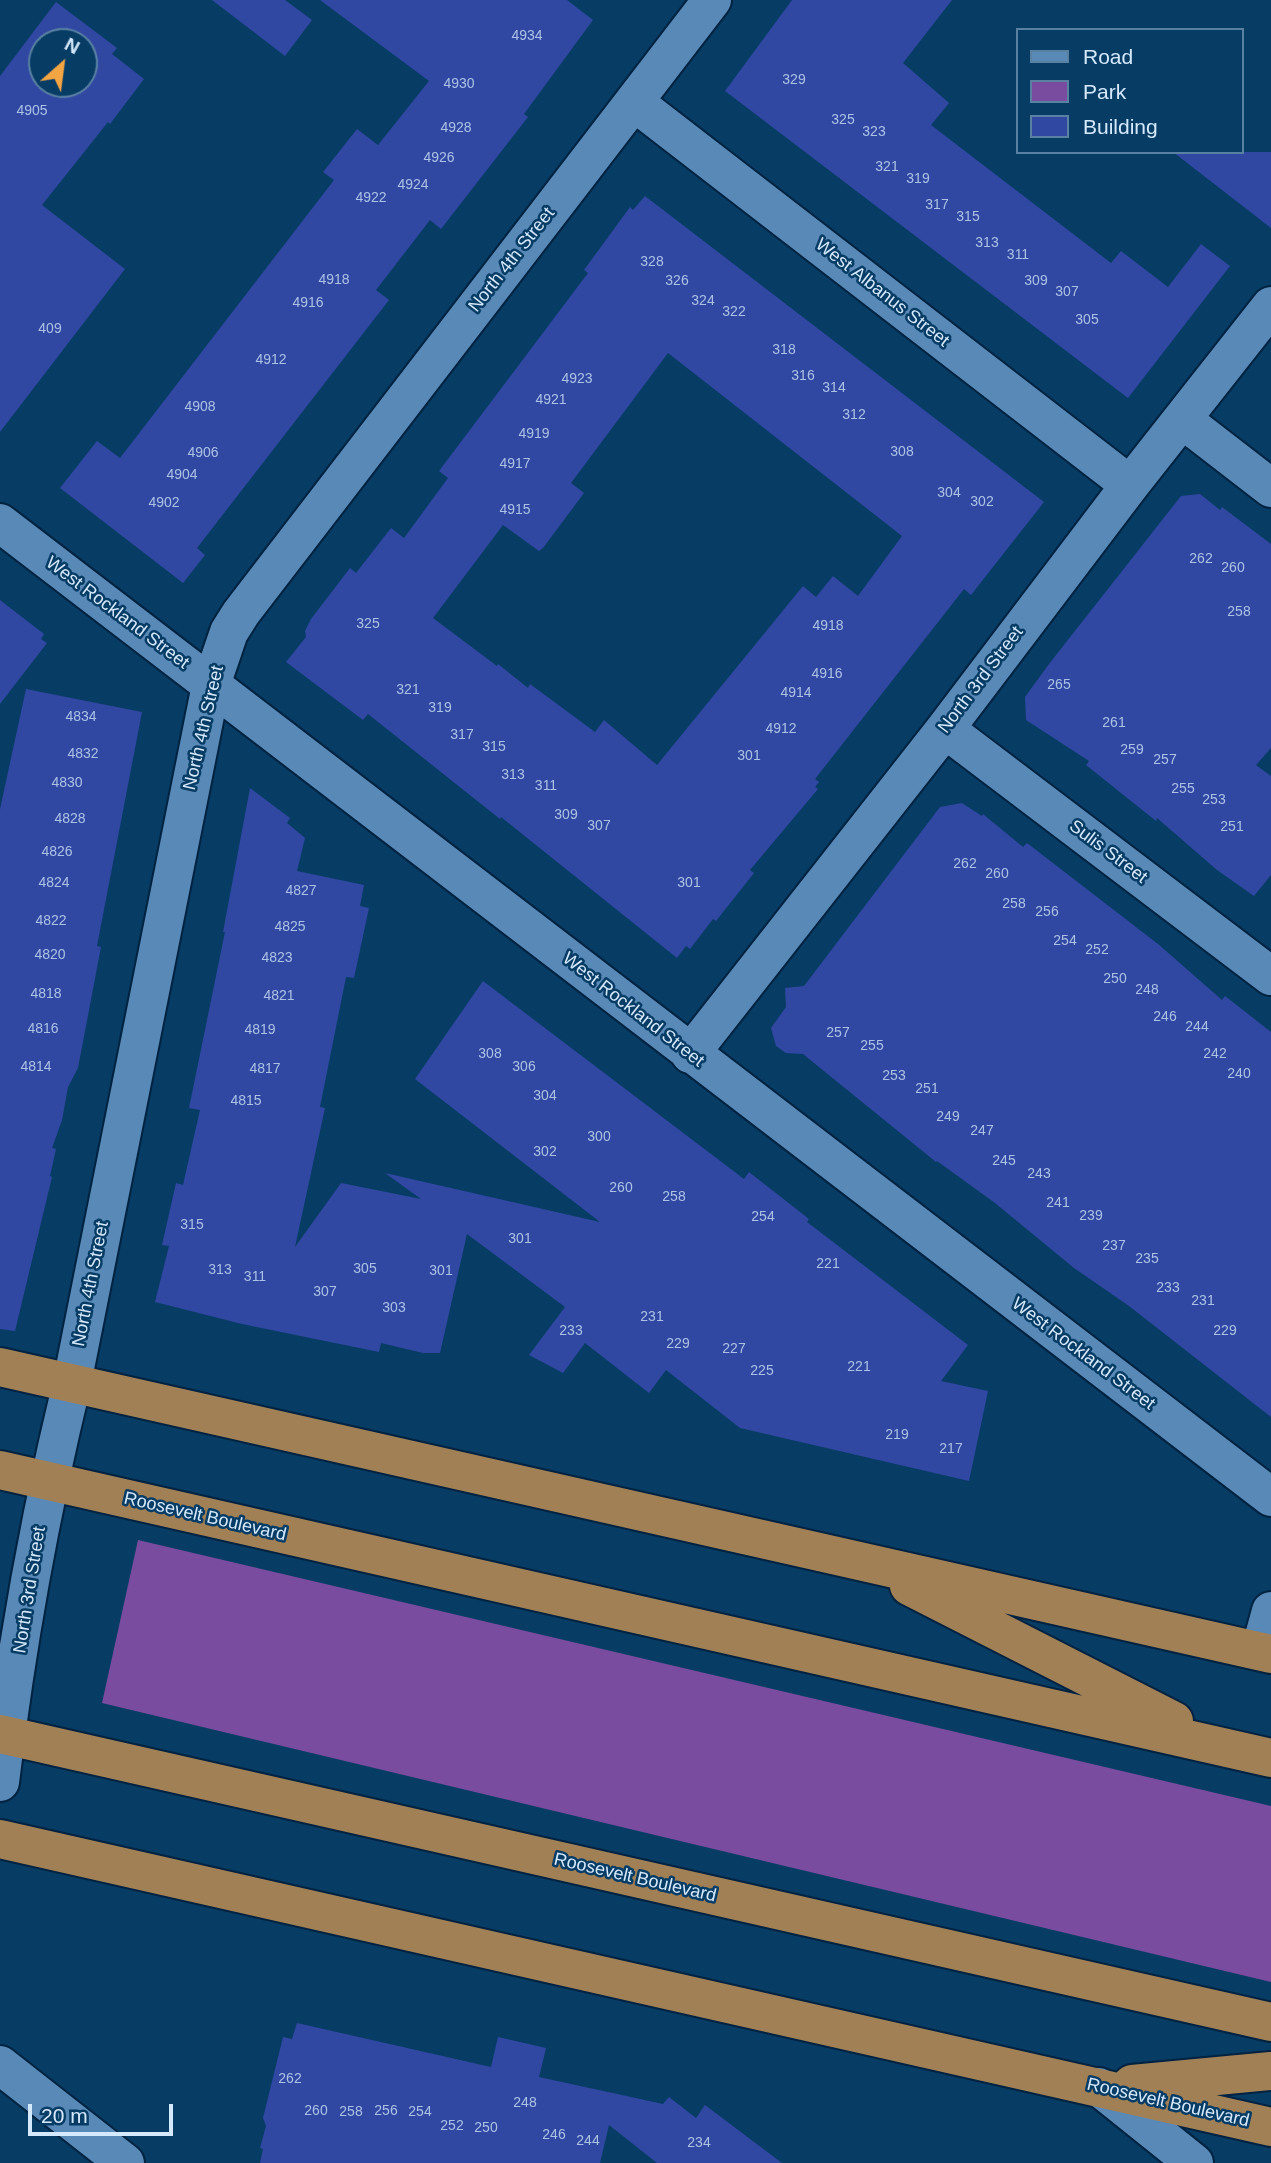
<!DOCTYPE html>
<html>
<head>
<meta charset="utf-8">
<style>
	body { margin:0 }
	#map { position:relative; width:1271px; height:2163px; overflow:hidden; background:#073c65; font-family:Helvetica,sans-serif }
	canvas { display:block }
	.legend { position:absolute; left:1016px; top:28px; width:228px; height:126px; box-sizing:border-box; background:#073c65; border:2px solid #5981a2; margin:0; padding:9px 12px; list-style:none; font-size:21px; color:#d5e9fd }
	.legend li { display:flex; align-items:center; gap:14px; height:35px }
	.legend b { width:35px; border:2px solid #5981a2 }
	.north { position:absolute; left:28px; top:28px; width:70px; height:70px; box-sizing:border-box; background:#073c65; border:2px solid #5981a2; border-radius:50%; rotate:28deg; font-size:19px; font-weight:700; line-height:28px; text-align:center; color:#d5e9fd }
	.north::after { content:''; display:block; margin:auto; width:24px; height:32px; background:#f3a443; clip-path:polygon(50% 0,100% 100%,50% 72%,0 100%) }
	.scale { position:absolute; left:28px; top:2104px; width:145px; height:32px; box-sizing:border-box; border:4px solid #d5e9fd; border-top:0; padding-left:9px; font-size:21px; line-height:24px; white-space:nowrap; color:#d5e9fd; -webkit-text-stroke:5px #073c65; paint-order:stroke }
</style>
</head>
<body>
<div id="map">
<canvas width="1271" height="2163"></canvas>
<ul class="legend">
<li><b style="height:9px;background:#5889b7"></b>Road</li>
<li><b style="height:19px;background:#7a4c9f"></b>Park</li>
<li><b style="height:19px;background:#3048a1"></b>Building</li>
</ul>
<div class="north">N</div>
<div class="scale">20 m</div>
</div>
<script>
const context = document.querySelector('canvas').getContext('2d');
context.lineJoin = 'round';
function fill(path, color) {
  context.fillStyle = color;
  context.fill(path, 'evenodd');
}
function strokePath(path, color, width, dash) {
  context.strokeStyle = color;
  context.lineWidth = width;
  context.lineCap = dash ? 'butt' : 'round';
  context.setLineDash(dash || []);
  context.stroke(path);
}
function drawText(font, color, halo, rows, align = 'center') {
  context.font = font + ' Helvetica,sans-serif';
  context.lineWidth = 5;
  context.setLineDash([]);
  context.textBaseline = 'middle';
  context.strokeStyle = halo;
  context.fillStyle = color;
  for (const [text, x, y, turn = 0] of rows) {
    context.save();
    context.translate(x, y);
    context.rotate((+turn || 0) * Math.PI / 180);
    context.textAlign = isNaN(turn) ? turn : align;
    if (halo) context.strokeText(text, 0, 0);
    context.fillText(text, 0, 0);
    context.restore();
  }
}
fill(new Path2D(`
	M 138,1540 L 1271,1806 L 1271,1982 L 102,1703 Z`), '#7a4c9f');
fill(new Path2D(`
	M 212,0 L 285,0 L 312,20 L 285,56 Z
	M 320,0 L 567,0 L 593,20 L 524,114 L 528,117 L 441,229 L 430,220 L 376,290 L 389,300 L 197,548 L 205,555 L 183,583 L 60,488 L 97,441 L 120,458 L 334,180 L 323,172 L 357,129 L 378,145 L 429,81 Z
	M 792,0 L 952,0 L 903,63 L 949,103 L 931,125 L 1111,263 L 1121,251 L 1168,287 L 1201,244 L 1230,266 L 1128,398 L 725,91 Z
	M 56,2 L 117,48 L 112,54 L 144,79 L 110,124 L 108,122 L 42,205 L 125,269 L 0,432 L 0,76 ZM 42,42 L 84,42 L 84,84 L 42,84 Z
	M 1173,152 L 1271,152 L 1271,228 Z
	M 645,196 L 1044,502 L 971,595 L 964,589 L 815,779 L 819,782 L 815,787 L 818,789 L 750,870 L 754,873 L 716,921 L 713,919 L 690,949 L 686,946 L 677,958 L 501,817 L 500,819 L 368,714 L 363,720 L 286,662 L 306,637 L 305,631 L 311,619 L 350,568 L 356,573 L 391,528 L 404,538 L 448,478 L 439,471 L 588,273 L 584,270 L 630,207 L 633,210 ZM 668,353 L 902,536 L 858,596 L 833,576 L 816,597 L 803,586 L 657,765 L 604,720 L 595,732 L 530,684 L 528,688 L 498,664 L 497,666 L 433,618 L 503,525 L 539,551 L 543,548 L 584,493 L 571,483 Z
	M 1200,494 L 1220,510 L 1222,507 L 1271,544 L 1271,748 L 1256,765 L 1271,776 L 1271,875 L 1254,896 L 1217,870 L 1157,818 L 1156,821 L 1086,765 L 1089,761 L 1026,720 L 1025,697 L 1049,664 L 1181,496 Z
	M 0,600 L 44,634 L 41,639 L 47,643 L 0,704 Z
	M 26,689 L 142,712 L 97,946 L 101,947 L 78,1068 L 68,1087 L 62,1120 L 52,1148 L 56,1149 L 50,1176 L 52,1177 L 15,1331 L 0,1329 L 0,809 Z
	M 250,788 L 290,818 L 287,823 L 305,838 L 297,871 L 364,885 L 360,906 L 369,908 L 354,978 L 346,977 L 320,1107 L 325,1108 L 295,1247 L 341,1183 L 421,1199 L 385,1173 L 600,1222 L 415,1079 L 483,981 L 744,1179 L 749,1172 L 809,1219 L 807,1222 L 968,1345 L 941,1381 L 988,1391 L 969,1481 L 740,1428 L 666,1370 L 649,1393 L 585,1343 L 563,1373 L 529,1355 L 565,1307 L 467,1234 L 440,1353 L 423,1353 L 381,1343 L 379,1352 L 242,1324 L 155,1302 L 169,1246 L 162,1245 L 176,1183 L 183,1185 L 200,1110 L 189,1108 L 225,932 L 223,932 Z
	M 962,803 L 982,816 L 983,814 L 1023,847 L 1027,843 L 1158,944 L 1222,1000 L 1225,996 L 1271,1032 L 1271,1417 L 1129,1306 L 1074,1268 L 995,1203 L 937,1161 L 936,1162 L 803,1054 L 786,1053 L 776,1046 L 771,1028 L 786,1007 L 785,988 L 804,986 L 940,807 Z
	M 297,2023 L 491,2067 L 498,2037 L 546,2048 L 539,2077 L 663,2104 L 669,2097 L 696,2118 L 705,2105 L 782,2163 L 657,2163 L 609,2125 L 600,2163 L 260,2163 L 263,2149 L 260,2148 L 266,2126 L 263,2118 L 283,2037 L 292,2039 Z`), '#3048a1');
const minor = new Path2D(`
	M 634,102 L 1130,485
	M 1183,420 L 1271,488
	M 0,523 L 1271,1497
	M 945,729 L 1271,976
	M 690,1054 L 945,729 L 1130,485 L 1271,306
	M 1260,1651 L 1271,1611
	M 0,1782 C 16,1648 40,1514 72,1383 L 211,685 L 229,632 L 241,613 L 712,0
	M 0,2065 L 125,2163
	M 1099,2087 L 1194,2163`);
const trunk = new Path2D(`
	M 0,1367 L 1271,1654
	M 0,1470 L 1271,1758
	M 909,1586 L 1174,1721
	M 0,1734 L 1271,2022
	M 0,1839 L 1271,2127
	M 1132,2084 L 1271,2071`);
strokePath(minor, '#002241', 42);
strokePath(trunk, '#002241', 42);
strokePath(minor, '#5889b7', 38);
strokePath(trunk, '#a28056', 38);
drawText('14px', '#acc1e6', null, [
	["4934",527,36],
	["329",794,80],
	["4930",459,84],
	["4905",32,111],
	["325",843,120],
	["4928",456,128],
	["323",874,132],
	["4926",439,158],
	["321",887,167],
	["319",918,179],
	["4924",413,185],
	["4922",371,198],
	["317",937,205],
	["315",968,217],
	["313",987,243],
	["311",1018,255],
	["328",652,262],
	["4918",334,280],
	["326",677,281],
	["309",1036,281],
	["307",1067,292],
	["324",703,301],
	["4916",308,303],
	["322",734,312],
	["305",1087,320],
	["409",50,329],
	["318",784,350],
	["4912",271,360],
	["316",803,376],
	["4923",577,379],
	["314",834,388],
	["4921",551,400],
	["4908",200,407],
	["312",854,415],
	["4919",534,434],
	["308",902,452],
	["4906",203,453],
	["4917",515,464],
	["4904",182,475],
	["304",949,493],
	["302",982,502],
	["4902",164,503],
	["4915",515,510],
	["262",1201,559],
	["260",1233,568],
	["258",1239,612],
	["325",368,624],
	["4918",828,626],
	["4916",827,674],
	["265",1059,685],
	["321",408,690],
	["4914",796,693],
	["319",440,708],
	["4834",81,717],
	["261",1114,723],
	["4912",781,729],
	["317",462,735],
	["315",494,747],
	["259",1132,750],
	["4832",83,754],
	["301",749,756],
	["257",1165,760],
	["313",513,775],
	["4830",67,783],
	["311",546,786],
	["255",1183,789],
	["253",1214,800],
	["309",566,815],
	["4828",70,819],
	["307",599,826],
	["251",1232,827],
	["4826",57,852],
	["262",965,864],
	["260",997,874],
	["4824",54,883],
	["301",689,883],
	["4827",301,891],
	["258",1014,904],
	["256",1047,912],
	["4822",51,921],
	["4825",290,927],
	["254",1065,941],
	["252",1097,950],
	["4820",50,955],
	["4823",277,958],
	["250",1115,979],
	["248",1147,990],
	["4818",46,994],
	["4821",279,996],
	["246",1165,1017],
	["244",1197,1027],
	["4816",43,1029],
	["4819",260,1030],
	["257",838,1033],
	["255",872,1046],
	["308",490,1054],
	["242",1215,1054],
	["4814",36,1067],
	["306",524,1067],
	["4817",265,1069],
	["240",1239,1074],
	["253",894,1076],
	["251",927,1089],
	["304",545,1096],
	["4815",246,1101],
	["249",948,1117],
	["247",982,1131],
	["300",599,1137],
	["302",545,1152],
	["245",1004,1161],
	["243",1039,1174],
	["260",621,1188],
	["258",674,1197],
	["241",1058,1203],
	["239",1091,1216],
	["254",763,1217],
	["315",192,1225],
	["301",520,1239],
	["237",1114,1246],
	["235",1147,1259],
	["221",828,1264],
	["305",365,1269],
	["313",220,1270],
	["301",441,1271],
	["311",255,1277],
	["233",1168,1288],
	["307",325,1292],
	["231",1203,1301],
	["303",394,1308],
	["231",652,1317],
	["233",571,1331],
	["229",1225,1331],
	["229",678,1344],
	["227",734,1349],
	["221",859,1367],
	["225",762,1371],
	["219",897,1435],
	["217",951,1449],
	["262",290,2079],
	["248",525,2103],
	["260",316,2111],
	["256",386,2111],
	["258",351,2112],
	["254",420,2112],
	["252",452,2126],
	["250",486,2128],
	["246",554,2135],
	["244",588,2141],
	["234",699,2143]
]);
drawText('18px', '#d5e9fd', '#073c65', [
	["North 4th Street",512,260,-52],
	["West Albanus Street",882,293,38],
	["West Rockland Street",117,613,37],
	["North 3rd Street",981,680,-53],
	["North 4th Street",204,728,-77],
	["Sulis Street",1108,852,37],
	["West Rockland Street",633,1010,38],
	["North 4th Street",91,1284,-79],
	["West Rockland Street",1083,1354,37],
	["Roosevelt Boulevard",205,1517,13],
	["North 3rd Street",30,1590,-81],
	["Roosevelt Boulevard",635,1878,13],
	["Roosevelt Boulevard",1168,2103,13]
]);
</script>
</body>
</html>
